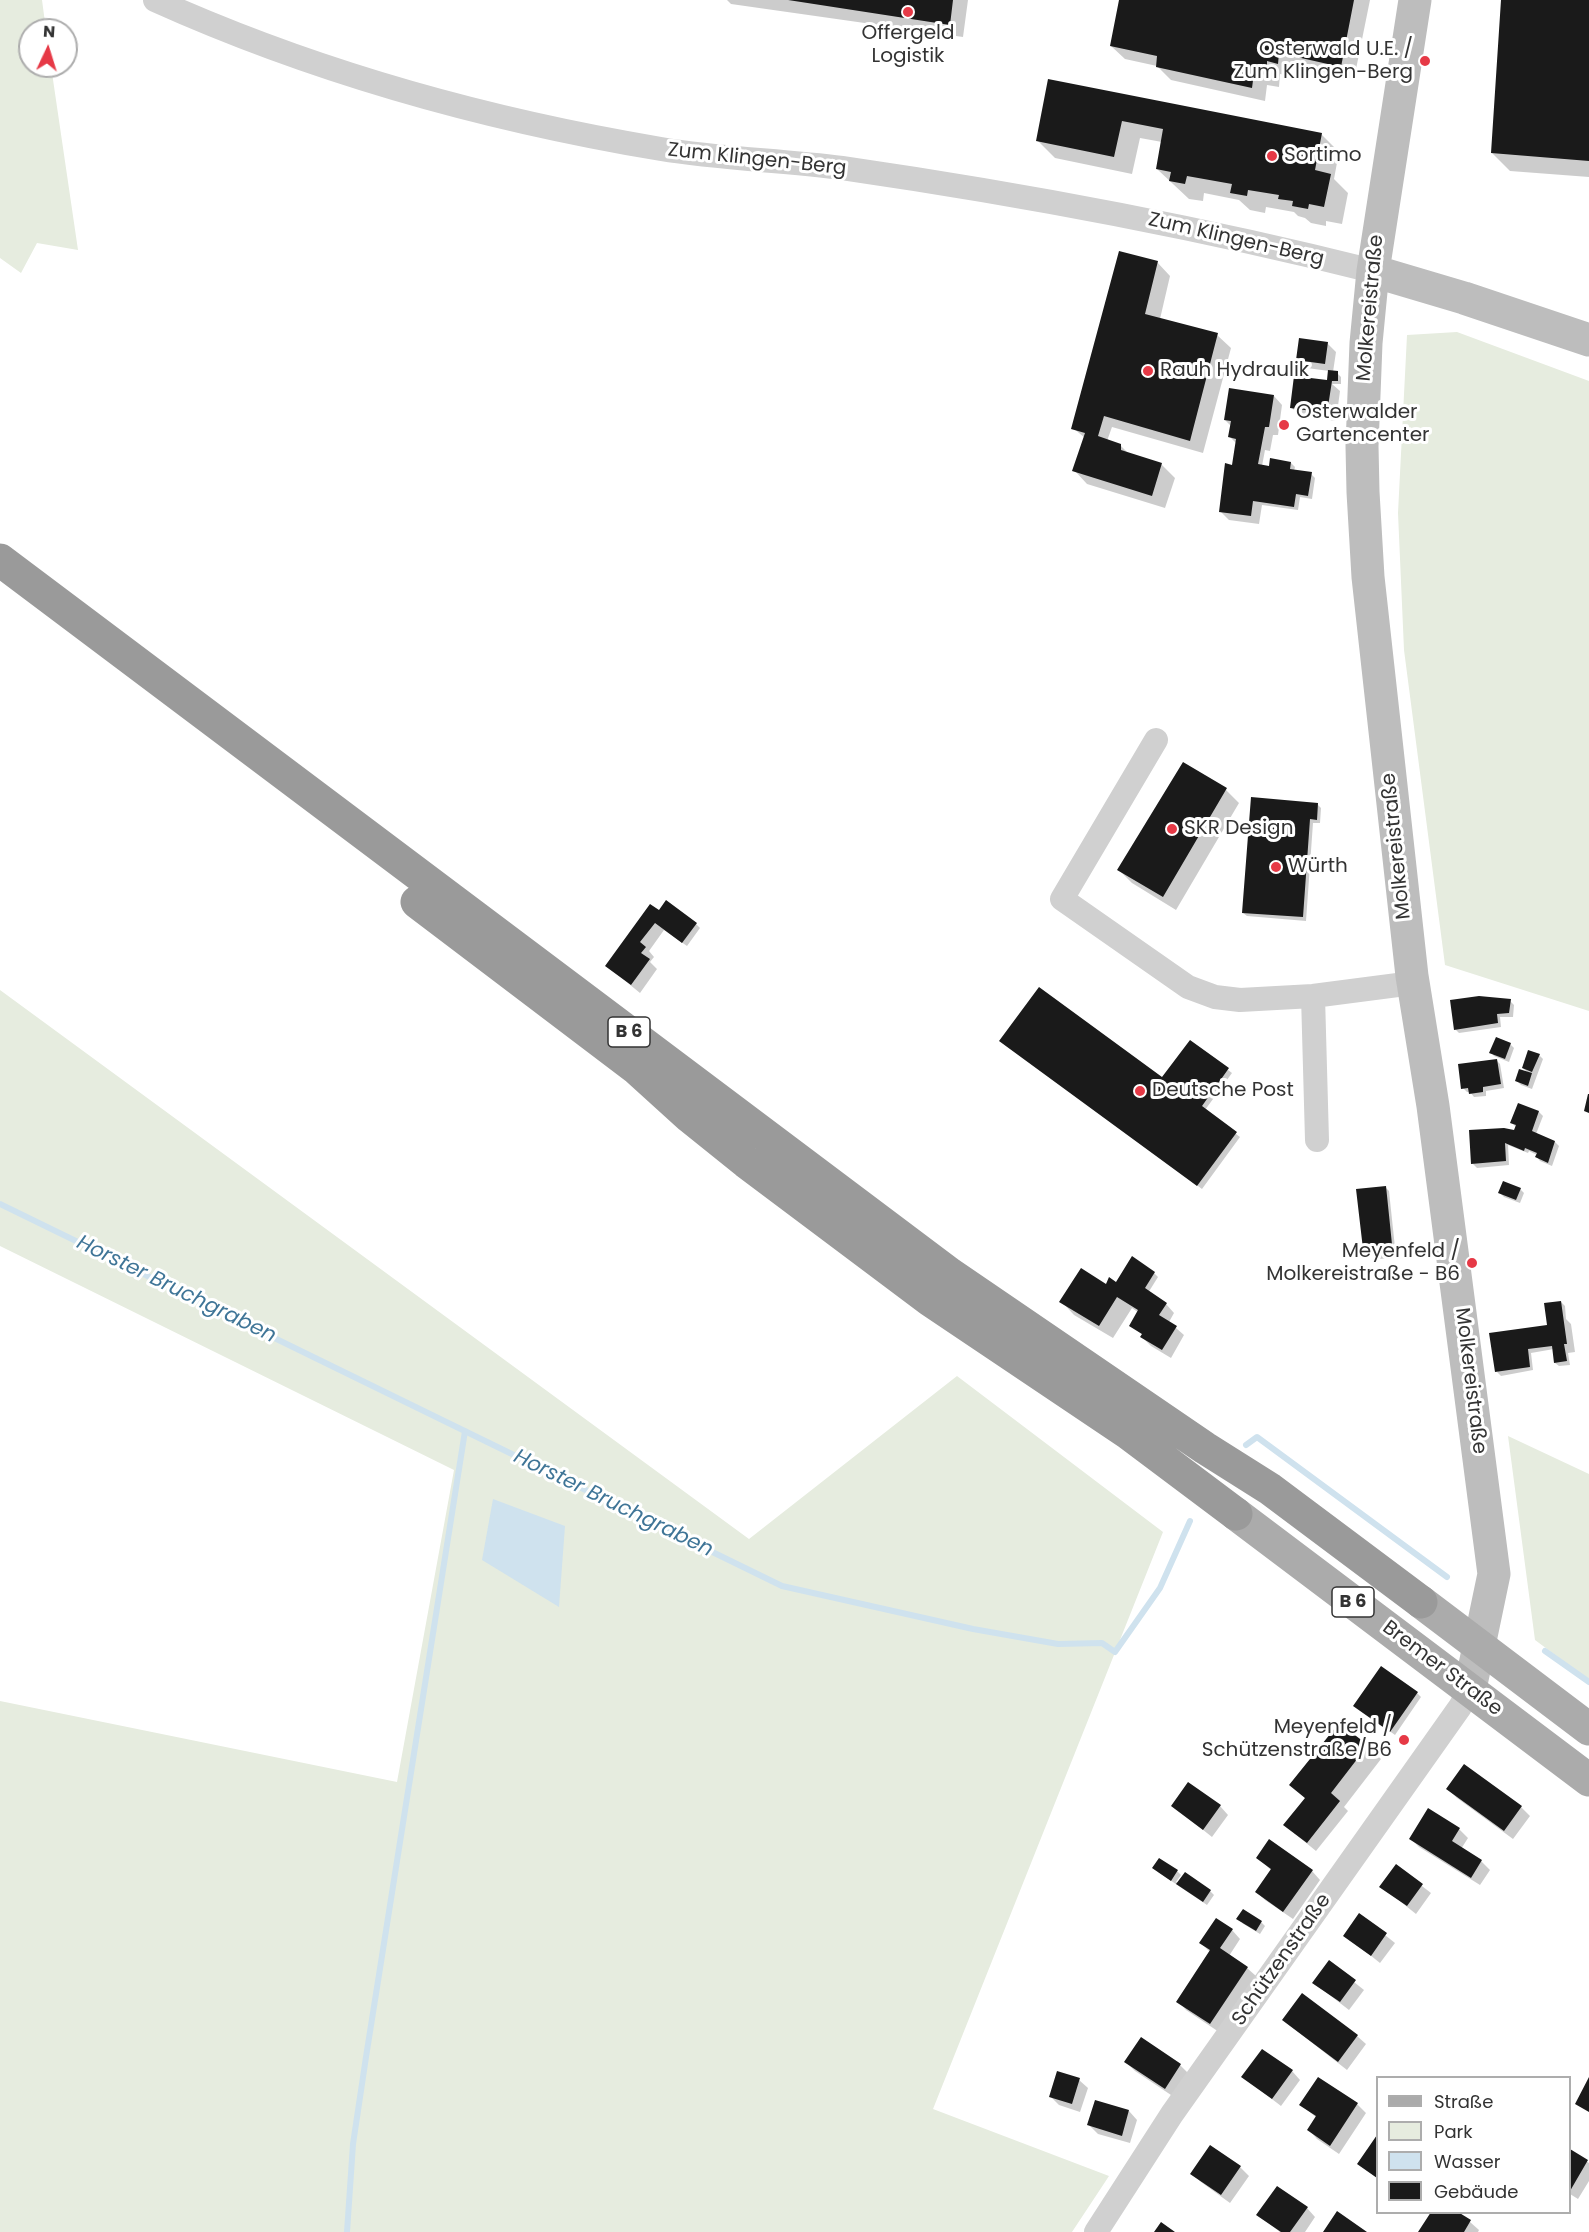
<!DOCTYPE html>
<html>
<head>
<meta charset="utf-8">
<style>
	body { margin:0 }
	#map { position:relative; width:1589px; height:2232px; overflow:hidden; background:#fff; font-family:Poppins,sans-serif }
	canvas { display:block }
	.legend { position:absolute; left:1376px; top:2076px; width:195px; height:138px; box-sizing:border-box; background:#fff; border:2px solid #adadad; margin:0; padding:8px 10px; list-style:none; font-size:18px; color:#333 }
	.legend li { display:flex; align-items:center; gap:12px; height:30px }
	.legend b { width:30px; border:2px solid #adadad }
	.north { position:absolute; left:18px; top:18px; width:60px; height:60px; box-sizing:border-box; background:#fff; border:2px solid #adadad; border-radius:50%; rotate:4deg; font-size:16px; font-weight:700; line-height:24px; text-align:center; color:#333 }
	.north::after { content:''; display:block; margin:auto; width:21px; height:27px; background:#e63946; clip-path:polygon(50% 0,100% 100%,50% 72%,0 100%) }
</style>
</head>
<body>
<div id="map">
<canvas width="1589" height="2232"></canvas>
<ul class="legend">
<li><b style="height:8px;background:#ababab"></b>Straße</li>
<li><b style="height:16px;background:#e6ecdf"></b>Park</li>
<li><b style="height:16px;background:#cfe2ee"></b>Wasser</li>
<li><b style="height:16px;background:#1a1a1a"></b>Gebäude</li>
</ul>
<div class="north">N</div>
</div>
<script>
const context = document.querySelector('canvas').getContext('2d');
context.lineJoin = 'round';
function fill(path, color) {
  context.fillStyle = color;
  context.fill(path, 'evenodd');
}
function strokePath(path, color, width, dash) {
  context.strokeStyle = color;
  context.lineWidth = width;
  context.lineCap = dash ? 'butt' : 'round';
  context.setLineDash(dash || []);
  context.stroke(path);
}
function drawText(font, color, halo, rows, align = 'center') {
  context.font = font + ' Poppins,sans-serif';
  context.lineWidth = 6;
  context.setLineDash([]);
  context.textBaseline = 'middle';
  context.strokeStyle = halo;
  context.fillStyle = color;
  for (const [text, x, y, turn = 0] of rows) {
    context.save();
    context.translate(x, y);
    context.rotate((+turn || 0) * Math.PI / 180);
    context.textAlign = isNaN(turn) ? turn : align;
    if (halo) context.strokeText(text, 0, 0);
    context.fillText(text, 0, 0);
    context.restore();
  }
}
fill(new Path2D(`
	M 0,0 L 42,0 L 46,30 L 30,30 L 30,66 L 51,66 L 78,250 L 37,243 L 21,273 L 0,258 Z
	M 1457,332 L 1589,381 L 1589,1011 L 1445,965 L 1404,650 L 1398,513 L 1407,335 Z
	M 0,990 L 749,1539 L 957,1376 L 1163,1532 L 933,2109 L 1109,2176 L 1072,2232 L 0,2232 L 0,1701 L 397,1782 L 454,1470 L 0,1246 Z
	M 1508,1436 L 1589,1474 L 1589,1680 L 1535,1640 Z`), '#e6ecdf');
fill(new Path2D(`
	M 493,1499 L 565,1526 L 559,1607 L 482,1560 Z`), '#cfe2ee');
fill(new Path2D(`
	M 727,0 L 968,0 L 963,37 L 731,4 Z
	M 1120,0 L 1370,0 L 1354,79 L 1292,65 L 1291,76 L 1280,74 L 1279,87 L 1267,85 L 1265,101 L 1171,80 L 1157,66 L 1125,59 L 1111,46 Z
	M 1502,0 L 1589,0 L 1589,177 L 1510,171 L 1492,153 Z
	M 1049,81 L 1321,134 L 1339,152 L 1334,179 L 1348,193 L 1342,224 L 1326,221 L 1326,226 L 1311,223 L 1305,218 L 1298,216 L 1294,212 L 1266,207 L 1265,213 L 1250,210 L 1239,200 L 1204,193 L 1203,201 L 1189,199 L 1157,169 L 1162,142 L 1140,138 L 1132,174 L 1055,158 L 1037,140 Z
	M 1157,262 L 1170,276 L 1160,319 L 1217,335 L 1231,348 L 1203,453 L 1112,427 L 1107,441 L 1120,445 L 1129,454 L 1161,464 L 1175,478 L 1165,508 L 1087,484 L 1074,470 L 1085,438 L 1073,428 Z
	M 1327,343 L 1336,352 L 1333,372 L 1337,373 L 1341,377 L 1341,384 L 1332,384 L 1340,391 L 1336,421 L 1300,416 L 1291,407 L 1331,382 L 1329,371 L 1307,368 L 1298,359 Z
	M 1274,396 L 1282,405 L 1278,435 L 1273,435 L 1270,451 L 1265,450 L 1262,466 L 1270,467 L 1291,463 L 1295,467 L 1294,471 L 1311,474 L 1315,478 L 1312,499 L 1300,497 L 1298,510 L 1262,505 L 1259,524 L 1229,520 L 1220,511 L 1234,466 L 1237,444 L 1230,437 L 1231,426 L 1225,420 Z
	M 1226,790 L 1239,803 L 1176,910 L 1132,883 L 1118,869 Z
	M 1317,804 L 1321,808 L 1320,823 L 1313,823 L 1306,921 L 1247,916 L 1243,913 Z
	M 659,913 L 696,924 L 700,928 L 687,946 L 664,930 L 649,951 L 654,957 L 650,962 L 657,969 L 640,993 L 607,966 Z
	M 1510,1001 L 1514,1005 L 1513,1017 L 1500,1017 L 1501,1027 L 1459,1033 L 1455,1029 Z
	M 1001,1041 L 1163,1079 L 1228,1070 L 1232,1073 L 1205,1110 L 1240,1137 L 1202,1189 Z
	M 1510,1044 L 1514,1048 L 1509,1062 L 1494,1056 L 1491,1052 Z
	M 1539,1055 L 1543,1059 L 1532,1089 L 1521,1085 L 1517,1081 L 1529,1074 L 1523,1068 Z
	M 1496,1060 L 1500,1064 L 1504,1088 L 1486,1091 L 1486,1096 L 1474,1097 L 1470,1092 L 1467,1092 L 1463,1088 Z
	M 1519,1105 L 1539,1112 L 1543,1116 L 1536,1134 L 1555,1142 L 1559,1146 L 1552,1166 L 1540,1161 L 1537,1157 L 1537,1155 L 1529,1151 L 1528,1153 L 1508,1145 L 1509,1165 L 1477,1168 L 1473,1164 L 1515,1132 L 1517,1128 L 1512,1123 Z
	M 1385,1187 L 1389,1191 L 1396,1257 L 1380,1259 L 1364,1248 Z
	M 1520,1189 L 1524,1193 L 1520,1203 L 1504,1197 L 1500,1193 Z
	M 1154,1273 L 1158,1277 L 1148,1293 L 1166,1304 L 1174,1313 L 1169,1322 L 1184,1335 L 1171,1358 L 1151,1346 L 1142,1337 L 1143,1335 L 1131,1326 L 1139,1313 L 1132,1308 L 1113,1338 L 1074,1315 L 1061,1301 L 1106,1286 Z
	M 1561,1302 L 1565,1306 L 1566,1319 L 1571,1324 L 1575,1352 L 1568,1353 L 1570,1365 L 1559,1366 L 1555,1363 L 1554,1349 L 1531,1353 L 1533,1370 L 1501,1376 L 1497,1372 L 1547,1326 Z
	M 1417,1693 L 1421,1697 L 1395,1735 L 1359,1709 Z
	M 1367,1746 L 1381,1759 L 1344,1807 L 1348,1811 L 1316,1851 L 1294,1833 L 1306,1799 L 1291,1785 Z
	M 1465,1766 L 1521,1807 L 1530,1816 L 1513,1839 L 1457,1798 L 1448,1789 Z
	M 1173,1806 L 1220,1806 L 1228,1815 L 1212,1837 Z
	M 1429,1810 L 1459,1829 L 1468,1838 L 1461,1849 L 1481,1861 L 1490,1870 L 1480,1885 L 1419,1847 L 1411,1839 Z
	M 1258,1858 L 1312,1871 L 1320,1880 L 1293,1919 L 1265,1900 L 1257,1892 L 1272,1871 Z
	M 1396,1866 L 1431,1893 L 1416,1914 L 1381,1886 Z
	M 1177,1871 L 1181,1875 L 1176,1882 L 1179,1884 L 1210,1891 L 1214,1895 L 1207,1905 L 1158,1872 Z
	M 1360,1915 L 1395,1943 L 1380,1963 L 1345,1935 Z
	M 1261,1922 L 1265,1926 L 1260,1934 L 1242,1923 Z
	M 1232,1930 L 1240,1939 L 1229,1956 L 1247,1968 L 1256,1976 L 1219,2032 L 1186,2010 L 1178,2001 L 1210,1952 L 1201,1943 Z
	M 1329,1962 L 1364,1990 L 1349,2010 L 1314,1983 Z
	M 1302,1995 L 1357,2036 L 1366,2044 L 1347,2070 L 1283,2020 Z
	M 1141,2039 L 1180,2065 L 1189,2074 L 1174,2097 L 1135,2071 L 1126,2062 Z
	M 1292,2071 L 1300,2080 L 1281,2106 L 1243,2077 Z
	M 1319,2079 L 1357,2104 L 1366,2113 L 1339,2154 L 1317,2139 L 1309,2130 L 1317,2118 L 1301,2105 Z
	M 1079,2080 L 1088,2088 L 1080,2112 L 1059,2105 L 1050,2096 Z
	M 1129,2111 L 1137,2120 L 1130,2143 L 1098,2134 L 1089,2125 Z
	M 1378,2137 L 1378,2179 L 1359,2163 Z
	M 1211,2147 L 1240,2167 L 1249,2176 L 1230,2203 L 1201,2182 L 1192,2174 Z
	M 1570,2151 L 1589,2163 L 1589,2181 L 1578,2199 L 1570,2194 Z
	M 1307,2208 L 1315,2217 L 1305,2232 L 1280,2232 L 1258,2215 Z
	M 1456,2212 L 1470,2222 L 1479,2230 L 1478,2232 L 1420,2232 Z`), '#0003');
strokePath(new Path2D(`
	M 0,1204 L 782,1586 L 973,1629 L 1058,1644 L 1102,1643 L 1115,1652 L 1160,1588 L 1190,1521
	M 1246,1445 L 1257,1437 L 1447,1577
	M 1545,1651 L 1589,1682
	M 347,2232 L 353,2144 L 366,2057 L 465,1431`), '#cfe2ee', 6);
fill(new Path2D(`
	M 788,0 L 953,0 L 950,25 Z
	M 1119,0 L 1354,0 L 1341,67 L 1279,53 L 1278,64 L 1267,61 L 1267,75 L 1254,73 L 1252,88 L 1156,67 L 1157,56 L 1110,46 Z
	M 1501,0 L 1589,0 L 1589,161 L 1491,153 Z
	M 1048,79 L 1322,133 L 1315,170 L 1331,174 L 1324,207 L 1309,204 L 1308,209 L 1292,206 L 1293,201 L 1278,199 L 1279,195 L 1248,190 L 1247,196 L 1230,193 L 1232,184 L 1187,176 L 1185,184 L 1169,181 L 1171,172 L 1156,169 L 1163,129 L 1122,121 L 1114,157 L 1036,141 Z
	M 1119,251 L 1158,261 L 1145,314 L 1218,333 L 1190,441 L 1104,416 L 1098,436 L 1121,444 L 1121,450 L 1162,463 L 1152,496 L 1072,471 L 1085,433 L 1071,429 Z
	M 1299,338 L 1328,342 L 1325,364 L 1296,360 Z
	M 1328,370 L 1338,371 L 1338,381 L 1332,381 L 1327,413 L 1290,408 L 1294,376 L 1327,380 Z
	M 1229,388 L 1274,395 L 1269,427 L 1265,427 L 1258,464 L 1269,466 L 1270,458 L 1291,462 L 1290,469 L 1312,472 L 1308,496 L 1296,494 L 1294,507 L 1253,501 L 1251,516 L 1219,512 L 1225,463 L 1232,465 L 1236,439 L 1228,437 L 1231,421 L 1224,420 Z
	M 1183,762 L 1227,788 L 1163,897 L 1117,870 Z
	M 1251,797 L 1318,803 L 1317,820 L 1310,819 L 1303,917 L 1242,913 Z
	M 666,900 L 697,923 L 682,943 L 655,923 L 640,942 L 646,947 L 641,953 L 650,959 L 631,985 L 605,966 L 650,904 L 659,910 Z
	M 1039,987 L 1162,1077 L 1190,1040 L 1229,1068 L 1202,1106 L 1237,1132 L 1197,1186 L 999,1041 Z
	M 1479,996 L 1511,999 L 1509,1013 L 1497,1014 L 1498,1023 L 1454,1030 L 1450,1000 Z
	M 1496,1037 L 1511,1043 L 1505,1059 L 1489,1053 Z
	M 1528,1050 L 1540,1054 L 1532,1072 L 1522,1068 Z
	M 1497,1059 L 1501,1084 L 1483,1087 L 1483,1092 L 1469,1094 L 1468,1088 L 1461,1089 L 1458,1064 Z
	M 1519,1069 L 1532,1073 L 1528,1086 L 1515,1081 Z
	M 1588,1094 L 1589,1094 L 1589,1113 L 1584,1111 Z
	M 1518,1103 L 1539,1111 L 1532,1131 L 1555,1141 L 1548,1163 L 1535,1157 L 1537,1153 L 1525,1148 L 1524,1151 L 1505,1143 L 1506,1161 L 1471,1164 L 1469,1130 L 1504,1128 L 1514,1130 L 1516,1125 L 1510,1123 Z
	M 1503,1181 L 1521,1188 L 1516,1200 L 1498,1193 Z
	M 1386,1186 L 1393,1254 L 1375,1256 L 1363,1249 L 1356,1189 Z
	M 1132,1256 L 1155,1272 L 1145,1288 L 1167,1303 L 1159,1315 L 1177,1326 L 1162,1350 L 1140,1337 L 1142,1334 L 1129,1326 L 1138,1310 L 1117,1297 L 1099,1326 L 1059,1302 L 1081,1268 L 1106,1284 L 1109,1277 L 1116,1282 Z
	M 1561,1301 L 1567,1344 L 1564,1344 L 1567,1361 L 1554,1363 L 1552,1346 L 1528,1349 L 1530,1367 L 1495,1372 L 1489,1333 L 1547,1325 L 1544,1303 Z
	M 1381,1666 L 1418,1692 L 1390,1732 L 1353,1706 Z
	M 1339,1723 L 1368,1745 L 1331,1793 L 1340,1801 L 1307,1843 L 1283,1825 L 1305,1798 L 1289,1785 Z
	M 1464,1764 L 1522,1806 L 1504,1831 L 1446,1789 Z
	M 1188,1782 L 1221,1805 L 1203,1830 L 1171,1806 Z
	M 1428,1808 L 1460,1828 L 1452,1841 L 1482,1860 L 1471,1878 L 1409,1839 Z
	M 1269,1839 L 1313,1870 L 1283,1912 L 1255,1892 L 1271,1869 L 1256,1858 Z
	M 1159,1858 L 1178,1870 L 1171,1881 L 1152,1868 Z
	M 1396,1864 L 1423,1884 L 1407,1906 L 1379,1887 Z
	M 1185,1872 L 1211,1890 L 1203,1902 L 1176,1884 Z
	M 1243,1909 L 1262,1921 L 1256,1931 L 1236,1919 Z
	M 1359,1913 L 1387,1933 L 1371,1956 L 1343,1936 Z
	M 1216,1918 L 1233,1929 L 1220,1948 L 1248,1967 L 1210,2024 L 1176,2002 L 1210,1950 L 1199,1943 Z
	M 1329,1960 L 1356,1980 L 1340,2002 L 1312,1983 Z
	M 1302,1993 L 1358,2035 L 1338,2062 L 1282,2020 Z
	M 1141,2037 L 1181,2064 L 1165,2089 L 1124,2062 Z
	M 1262,2049 L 1293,2070 L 1272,2099 L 1241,2077 Z
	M 1057,2071 L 1080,2078 L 1072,2104 L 1049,2097 Z
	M 1318,2077 L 1358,2103 L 1330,2146 L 1307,2130 L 1316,2116 L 1299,2105 Z
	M 1589,2077 L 1589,2112 L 1575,2104 Z
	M 1095,2100 L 1129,2110 L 1122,2136 L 1087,2125 Z
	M 1377,2135 L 1377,2178 L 1357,2164 Z
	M 1210,2145 L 1241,2166 L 1221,2195 L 1190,2174 Z
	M 1570,2149 L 1588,2160 L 1570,2191 Z
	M 1277,2186 L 1308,2207 L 1290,2232 L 1281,2232 L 1256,2215 Z
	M 1337,2211 L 1367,2232 L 1323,2232 Z
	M 1431,2212 L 1458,2212 L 1471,2220 L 1464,2232 L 1418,2232 Z
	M 1161,2222 L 1175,2232 L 1154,2232 Z`), '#1a1a1a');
strokePath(new Path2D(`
	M 155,0 C 315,72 488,120 661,149 C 721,159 782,160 842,168 C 1021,194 1198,227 1373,271
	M 1156,740 L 1062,899 L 1188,987 L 1215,997 L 1240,1000 L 1313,996 L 1413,983
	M 1313,996 L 1317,1140
	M 1096,2232 L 1172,2114 L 1460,1707 L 1470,1689`), '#d0d0d0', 24);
strokePath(new Path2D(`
	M 1415,0 L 1373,271 L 1366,343 L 1362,446 L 1363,492 L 1368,577 L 1412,976 L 1433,1106 L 1494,1574 L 1470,1689
	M 1373,271 L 1464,298 L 1589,340`), '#bdbdbd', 33);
strokePath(new Path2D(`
	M 1236,1514 L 1589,1780
	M 1421,1602 L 1589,1729`), '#ababab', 33);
strokePath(new Path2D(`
	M 0,560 L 950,1274 L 1205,1448 L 1270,1489 L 1421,1602
	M 417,902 L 636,1068 L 690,1117 L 746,1162 L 930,1300 L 1128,1433 L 1236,1514`), '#9a9a9a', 33);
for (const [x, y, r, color] of [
	[908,12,6,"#e63946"],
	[1425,61,6,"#e63946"],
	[1272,156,6,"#e63946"],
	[1148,371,6,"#e63946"],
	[1284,425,6,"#e63946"],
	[1172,829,6,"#e63946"],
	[1276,867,6,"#e63946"],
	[1140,1091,6,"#e63946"],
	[1472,1263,6,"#e63946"],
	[1404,1740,6,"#e63946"]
]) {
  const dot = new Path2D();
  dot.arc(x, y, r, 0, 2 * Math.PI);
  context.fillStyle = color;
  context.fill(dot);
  strokePath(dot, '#fff', 2);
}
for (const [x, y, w] of [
	[629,1032,42],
	[1353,1602,42]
]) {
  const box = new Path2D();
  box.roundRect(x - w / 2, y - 15, w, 30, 4.5);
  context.fillStyle = '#fff';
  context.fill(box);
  strokePath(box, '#333', 1.5);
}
drawText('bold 18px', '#333', null, [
	["B 6",629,1032],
	["B 6",1353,1602]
]);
drawText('20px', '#333', '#fff', [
	["Offergeld",908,34,"center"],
	["Logistik",908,57,"center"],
	["Osterwald U.E. /",1413,50,"right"],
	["Zum Klingen-Berg",1413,73,"right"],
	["Sortimo",1284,156],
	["Rauh Hydraulik",1160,371],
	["Osterwalder",1296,413],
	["Gartencenter",1296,436],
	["SKR Design",1184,829],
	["Würth",1288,867],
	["Deutsche Post",1152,1091],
	["Meyenfeld /",1460,1252,"right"],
	["Molkereistraße - B6",1460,1275,"right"],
	["Meyenfeld /",1392,1728,"right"],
	["Schützenstraße/B6",1392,1751,"right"]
], 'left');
drawText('20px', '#333', '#fff', [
	["Zum Klingen-Berg",757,160,6],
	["Zum Klingen-Berg",1236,240,13],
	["Molkereistraße",1371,308,-85],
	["Molkereistraße",1397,846,-96],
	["Molkereistraße",1470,1381,83],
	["Bremer Straße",1442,1669,37],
	["Schützenstraße",1282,1960,-55]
]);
drawText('italic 21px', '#3f7597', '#fff', [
	["Horster Bruchgraben",176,1290,26],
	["Horster Bruchgraben",613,1504,26]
]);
</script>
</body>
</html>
